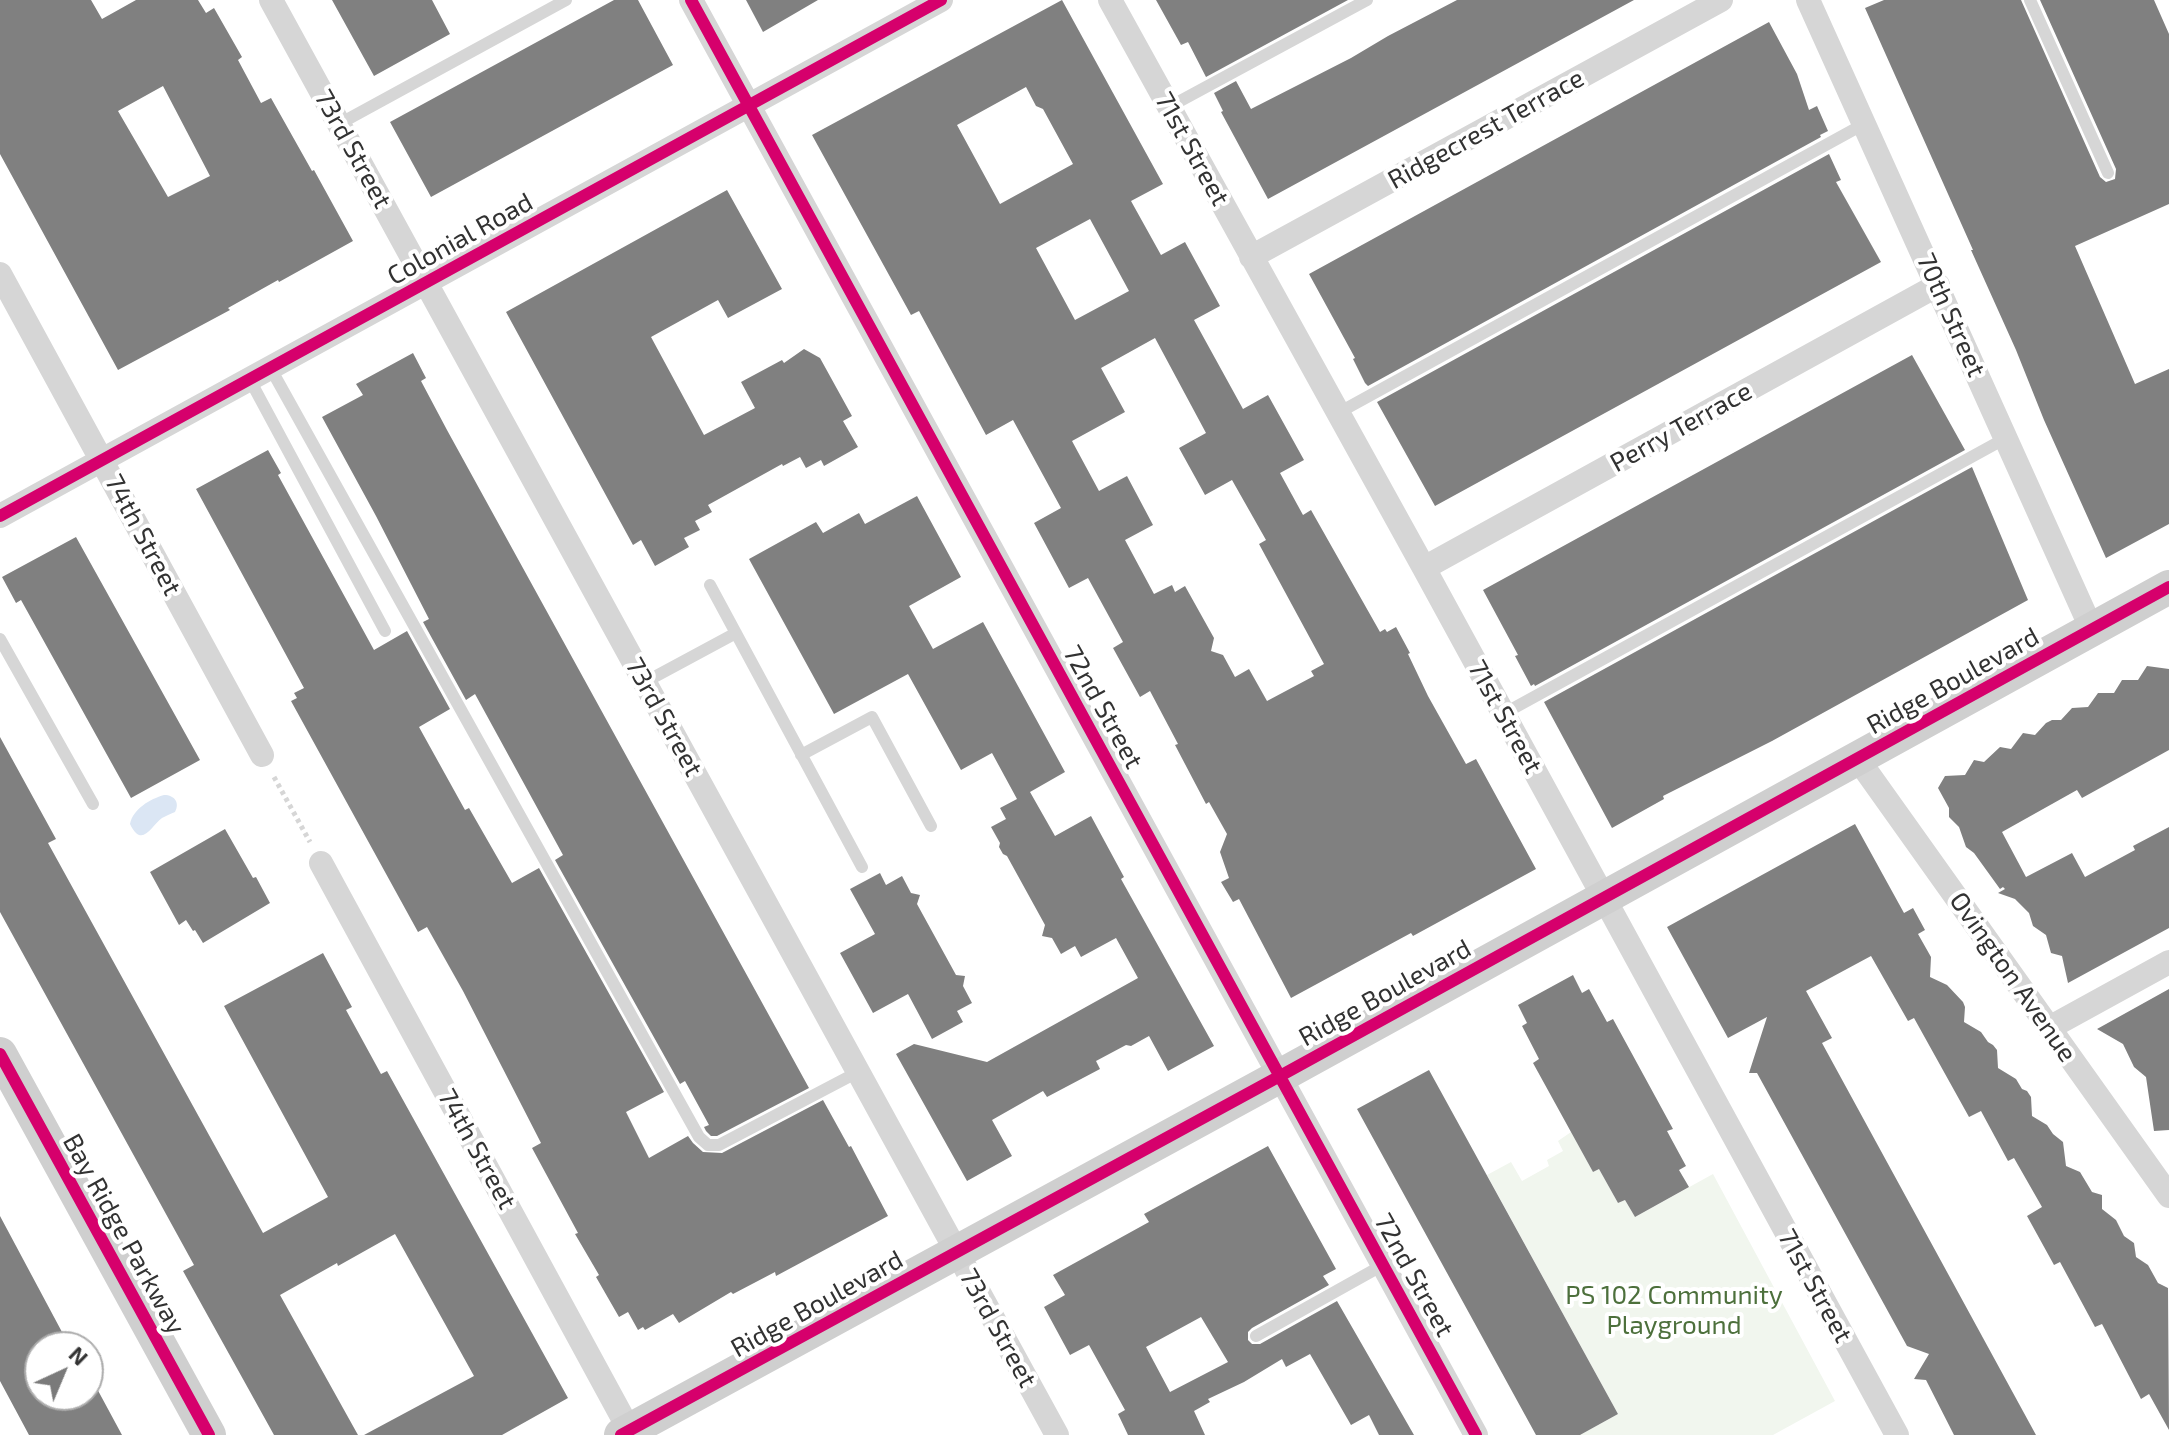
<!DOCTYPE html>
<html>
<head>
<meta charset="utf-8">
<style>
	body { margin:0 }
	#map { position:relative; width:2169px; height:1435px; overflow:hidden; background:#fff; font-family:"Exo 2",sans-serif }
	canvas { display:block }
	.north { position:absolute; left:24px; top:1331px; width:80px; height:80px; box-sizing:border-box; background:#fff; border:2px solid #adadad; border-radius:50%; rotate:44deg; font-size:22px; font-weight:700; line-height:32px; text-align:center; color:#323232 }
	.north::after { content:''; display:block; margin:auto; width:28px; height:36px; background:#7a7a7a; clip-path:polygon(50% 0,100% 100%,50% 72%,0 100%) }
</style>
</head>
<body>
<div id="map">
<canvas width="2169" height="1435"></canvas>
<div class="north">N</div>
</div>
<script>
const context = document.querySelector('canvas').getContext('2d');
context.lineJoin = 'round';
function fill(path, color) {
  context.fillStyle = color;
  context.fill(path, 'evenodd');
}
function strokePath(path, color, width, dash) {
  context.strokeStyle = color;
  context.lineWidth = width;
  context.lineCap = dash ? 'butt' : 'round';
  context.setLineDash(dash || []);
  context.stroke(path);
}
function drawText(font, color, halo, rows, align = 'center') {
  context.font = font + ' "Exo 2",sans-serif';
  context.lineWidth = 8;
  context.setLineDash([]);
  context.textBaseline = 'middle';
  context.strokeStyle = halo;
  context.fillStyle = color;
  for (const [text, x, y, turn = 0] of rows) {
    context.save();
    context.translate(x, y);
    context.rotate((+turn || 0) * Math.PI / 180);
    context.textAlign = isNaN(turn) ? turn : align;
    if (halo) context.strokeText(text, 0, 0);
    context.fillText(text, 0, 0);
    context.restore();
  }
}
fill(new Path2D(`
	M 1571,1132 L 1593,1172 L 1599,1169 L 1618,1203 L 1625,1200 L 1635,1217 L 1713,1174 L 1835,1401 L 1773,1435 L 1580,1435 L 1618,1414 L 1487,1175 L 1511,1162 L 1522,1181 L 1549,1166 L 1547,1160 L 1563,1151 L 1558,1141 Z`), '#f1f6ee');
fill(new Path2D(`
	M 164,795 C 175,795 180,803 175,812 C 170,814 166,816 162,818 C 151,826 142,849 130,824 C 133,809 150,799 164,795 Z`), '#dbe6f4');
fill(new Path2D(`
	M 0,0 L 91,0 L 102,19 L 136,0 L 198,0 L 206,13 L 214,8 L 242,57 L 238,60 L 261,103 L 271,98 L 312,171 L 314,170 L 353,241 L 279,282 L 278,280 L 228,308 L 230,310 L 118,370 L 0,154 ZM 163,86 L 210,176 L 168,197 L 118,111 Z
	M 332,0 L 432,0 L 450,34 L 374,76 Z
	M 614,0 L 638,0 L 673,65 L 431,197 L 390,122 Z
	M 746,0 L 818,0 L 763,32 Z
	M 1062,0 L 1163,184 L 1131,201 L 1161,255 L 1185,242 L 1220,306 L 1194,320 L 1243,409 L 1268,395 L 1304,460 L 1280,473 L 1303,515 L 1311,510 L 1380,632 L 1385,629 L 1387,632 L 1396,627 L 1410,653 L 1408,654 L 1428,696 L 1466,764 L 1476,759 L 1536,869 L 1413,936 L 1411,933 L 1291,998 L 1239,899 L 1233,902 L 1221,882 L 1229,878 L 1220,852 L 1227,834 L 1209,802 L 1206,804 L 1175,745 L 1178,744 L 1150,691 L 1140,697 L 1113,648 L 1123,642 L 1088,578 L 1069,588 L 1034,523 L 1061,508 L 1013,420 L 986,435 L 919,311 L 911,315 L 812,135 ZM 1026,87 L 1036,106 L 1043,109 L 1073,164 L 1000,204 L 957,125 ZM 1090,219 L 1129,291 L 1075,320 L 1036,248 ZM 1155,338 L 1206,433 L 1179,448 L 1205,495 L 1232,480 L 1266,540 L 1259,544 L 1324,664 L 1311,671 L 1314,676 L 1267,701 L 1249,669 L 1235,677 L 1223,655 L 1211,651 L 1214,638 L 1185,586 L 1175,592 L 1172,585 L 1154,594 L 1125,540 L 1153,525 L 1127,476 L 1099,491 L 1072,441 L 1125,412 L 1101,368 Z
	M 1156,0 L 1348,0 L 1206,77 L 1188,42 L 1181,45 Z
	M 1457,0 L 1634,0 L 1268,199 L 1221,112 L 1223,111 L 1214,93 L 1236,81 L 1251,109 L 1351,58 L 1388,36 Z
	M 1884,0 L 2021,0 L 2100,177 L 2106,182 L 2115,179 L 2116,169 L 2040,0 L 2154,0 L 2169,34 L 2169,204 L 2075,246 L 2135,384 L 2169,369 L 2169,524 L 2106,558 L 2044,420 L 2016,350 L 1971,250 L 1973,250 L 1865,8 Z
	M 1769,22 L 1797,74 L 1809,110 L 1817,106 L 1828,131 L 1820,135 L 1821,137 L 1368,386 L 1365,383 L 1353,359 L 1355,358 L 1309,274 Z
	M 1829,154 L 1841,180 L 1836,182 L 1881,262 L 1435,506 L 1377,402 Z
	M 727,190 L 782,289 L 728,318 L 718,300 L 651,337 L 704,435 L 755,408 L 741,382 L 782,360 L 784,363 L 804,349 L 820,358 L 852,416 L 843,421 L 858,447 L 824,466 L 821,460 L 806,468 L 800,457 L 783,466 L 782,464 L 708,505 L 712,512 L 695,521 L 700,530 L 684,538 L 689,547 L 655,566 L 641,540 L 633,545 L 506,312 Z
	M 413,353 L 426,378 L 421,381 L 447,430 L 809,1088 L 717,1136 L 711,1136 L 706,1131 L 704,1127 L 709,1125 L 685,1081 L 680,1084 L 555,860 L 563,855 L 475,694 L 466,700 L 423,622 L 429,619 L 376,516 L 322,417 L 363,395 L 356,384 Z
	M 1912,355 L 1965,450 L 1535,686 L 1534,684 L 1531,686 L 1515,656 L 1518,655 L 1483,590 Z
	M 268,450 L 281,473 L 278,475 L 374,650 L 407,631 L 450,709 L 419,727 L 465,810 L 469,808 L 512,883 L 539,868 L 664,1092 L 626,1112 L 649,1158 L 688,1136 L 693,1143 L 703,1152 L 722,1153 L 823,1100 L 849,1147 L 851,1146 L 888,1216 L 776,1276 L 775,1272 L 733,1294 L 731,1292 L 679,1323 L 673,1314 L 645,1330 L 643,1327 L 638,1330 L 628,1312 L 619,1317 L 596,1277 L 599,1275 L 575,1234 L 578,1233 L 532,1148 L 541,1143 L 463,991 L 427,927 L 418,932 L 291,701 L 297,698 L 294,693 L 304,688 L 196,489 Z
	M 1972,467 L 2028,600 L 1772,741 L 1663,796 L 1664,799 L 1612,828 L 1544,702 Z
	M 917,496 L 961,577 L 909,606 L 933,649 L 983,622 L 1065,772 L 1030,792 L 1055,836 L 1091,816 L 1124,877 L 1121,879 L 1214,1046 L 1168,1071 L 1149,1036 L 1131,1046 L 1126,1045 L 1096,1061 L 1100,1069 L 1047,1097 L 1043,1091 L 992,1120 L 1012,1156 L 967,1181 L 896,1054 L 914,1044 L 987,1062 L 1138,978 L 1116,938 L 1081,957 L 1075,946 L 1061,954 L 1052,938 L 1042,936 L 1045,925 L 1007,856 L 1003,854 L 999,847 L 1000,843 L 991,827 L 1006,819 L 1000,808 L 1017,799 L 992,753 L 961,770 L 908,674 L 834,714 L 749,559 L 816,522 L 823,533 L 859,513 L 865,524 Z
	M 76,537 L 200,760 L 131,798 L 21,600 L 16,603 L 2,577 Z
	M 2147,666 L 2169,669 L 2169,750 L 2082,798 L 2077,790 L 2002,832 L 2026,877 L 2072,853 L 2085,877 L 2135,850 L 2133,846 L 2169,827 L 2169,928 L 2068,983 L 2062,956 L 2051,953 L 2046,935 L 2033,926 L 2029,913 L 2015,899 L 1998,893 L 2005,889 L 2003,887 L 2000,889 L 1974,853 L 1966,847 L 1959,827 L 1949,817 L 1949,808 L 1938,788 L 1945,776 L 1965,775 L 1974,760 L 1984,762 L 2000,747 L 2011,749 L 2023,733 L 2035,735 L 2046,723 L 2052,720 L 2061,720 L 2072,708 L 2088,707 L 2098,693 L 2114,693 L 2122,680 L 2138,680 Z
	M 0,737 L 56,839 L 48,843 L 263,1233 L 328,1197 L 224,1006 L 323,953 L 352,1007 L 346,1010 L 381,1074 L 387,1071 L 568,1398 L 502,1435 L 364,1435 L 474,1376 L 395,1234 L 338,1266 L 337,1263 L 280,1295 L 358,1435 L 274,1435 L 183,1271 L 194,1265 L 0,912 Z
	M 1855,824 L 1904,913 L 1913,908 L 1925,930 L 1918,934 L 1931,957 L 1930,977 L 1947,985 L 1963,1002 L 1965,1007 L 1964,1022 L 1981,1032 L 1988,1042 L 1993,1045 L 1997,1050 L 1998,1068 L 2016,1079 L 2022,1089 L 2027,1091 L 2031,1097 L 2032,1116 L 2047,1125 L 2053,1134 L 2063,1142 L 2066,1166 L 2080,1172 L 2092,1192 L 2102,1195 L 2102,1209 L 2116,1220 L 2124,1236 L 2134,1243 L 2136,1257 L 2148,1265 L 2158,1283 L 2168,1288 L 2169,1430 L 2149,1394 L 2141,1399 L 2102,1324 L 2095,1327 L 2060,1262 L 2054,1265 L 2027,1216 L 2042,1207 L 2014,1158 L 2008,1161 L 1981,1111 L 1969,1117 L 1914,1018 L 1908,1021 L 1871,956 L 1806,991 L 1832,1038 L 1822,1043 L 2036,1435 L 1954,1435 L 1926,1380 L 1914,1379 L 1929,1354 L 1907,1346 L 1757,1073 L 1749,1073 L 1767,1017 L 1728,1038 L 1667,927 Z
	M 225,829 L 253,878 L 256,877 L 270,903 L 203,943 L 195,930 L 193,931 L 186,920 L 179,925 L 150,872 Z
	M 880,873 L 886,885 L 902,876 L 911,893 L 920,895 L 917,904 L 956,975 L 965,976 L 963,986 L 972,1003 L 957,1011 L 963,1022 L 932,1039 L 908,994 L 873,1013 L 840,953 L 875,934 L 850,889 Z
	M 1573,975 L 1582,993 L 1589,989 L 1607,1022 L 1613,1019 L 1673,1129 L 1667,1131 L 1686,1166 L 1679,1170 L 1689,1187 L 1635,1217 L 1625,1200 L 1618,1203 L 1599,1169 L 1593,1172 L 1533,1063 L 1539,1059 L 1522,1026 L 1527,1023 L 1518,1005 Z
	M 2169,989 L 2169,1130 L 2154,1131 L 2146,1077 L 2134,1067 L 2123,1044 L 2097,1029 Z
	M 1429,1070 L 1618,1414 L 1580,1435 L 1536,1435 L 1357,1109 Z
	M 1268,1146 L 1336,1269 L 1323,1276 L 1329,1285 L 1252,1328 L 1248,1332 L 1248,1340 L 1252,1344 L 1260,1344 L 1337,1301 L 1414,1435 L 1379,1435 L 1369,1415 L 1351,1425 L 1310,1354 L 1286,1367 L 1282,1359 L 1244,1382 L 1208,1399 L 1210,1402 L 1194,1411 L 1205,1435 L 1128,1435 L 1118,1414 L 1125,1410 L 1089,1345 L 1070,1355 L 1044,1307 L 1065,1295 L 1053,1275 L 1149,1222 L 1144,1214 ZM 1201,1317 L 1228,1362 L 1170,1392 L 1146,1347 Z
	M 0,1216 L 70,1347 L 40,1347 L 40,1395 L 88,1395 L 88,1372 L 122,1435 L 29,1435 L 0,1381 Z`), '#808080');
strokePath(new Path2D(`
	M 274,777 L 310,842`), '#d6d6d6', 5, [4, 4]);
strokePath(new Path2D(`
	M 2030,0 L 2108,173
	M 1169,107 L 1367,0
	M 339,124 L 566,0
	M 271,369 L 699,1137 L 708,1145 L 719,1145 L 858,1072
	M 250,380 L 385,631
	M 1338,413 L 1864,124
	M 710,585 L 862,867
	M 0,639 L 93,804
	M 645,682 L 736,633
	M 1503,714 L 2006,438
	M 801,755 L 872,717 L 931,826
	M 1256,1336 L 1383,1265`), '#d6d6d6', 12);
strokePath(new Path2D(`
	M 271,0 L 1057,1435
	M 691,0 L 1476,1435
	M 1110,0 L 1424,568 L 1897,1435
	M 1808,0 L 2092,630
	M 1251,257 L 1721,0
	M 0,274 L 262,755
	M 0,516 L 941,0
	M 1424,568 L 1938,285
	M 1857,758 L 2169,1196
	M 321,863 L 632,1435
	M 2049,1028 L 2169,962`), '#d6d6d6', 24);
strokePath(new Path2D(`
	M 0,1054 L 209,1435
	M 621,1435 L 1280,1076 L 2169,587`), '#cfcfcf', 34);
strokePath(new Path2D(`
	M 691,0 L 1476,1435
	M 0,516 L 941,0
	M 0,1054 L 209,1435
	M 621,1435 L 1280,1076 L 2169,587`), '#d6006c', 12);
drawText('26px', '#323232', '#fff', [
	["Ridgecrest Terrace",1486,129,-29],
	["73rd Street",353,149,61],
	["71st Street",1192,149,61],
	["Colonial Road",460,239,-29],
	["70th Street",1951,315,66],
	["Perry Terrace",1681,427,-29],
	["74th Street",143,535,62],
	["Ridge Boulevard",1953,681,-29],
	["72nd Street",1103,707,61],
	["73rd Street",664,717,61],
	["71st Street",1505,717,61],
	["Ovington Avenue",2013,977,55],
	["Ridge Boulevard",1385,993,-29],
	["74th Street",477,1149,61],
	["Bay Ridge Parkway",124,1234,61],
	["72nd Street",1414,1275,61],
	["71st Street",1815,1286,61],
	["Ridge Boulevard",817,1304,-29],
	["73rd Street",998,1328,61]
]);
drawText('26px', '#4d703c', '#fff', [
	["PS 102 Community",1674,1295],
	["Playground",1674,1325]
]);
</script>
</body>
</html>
